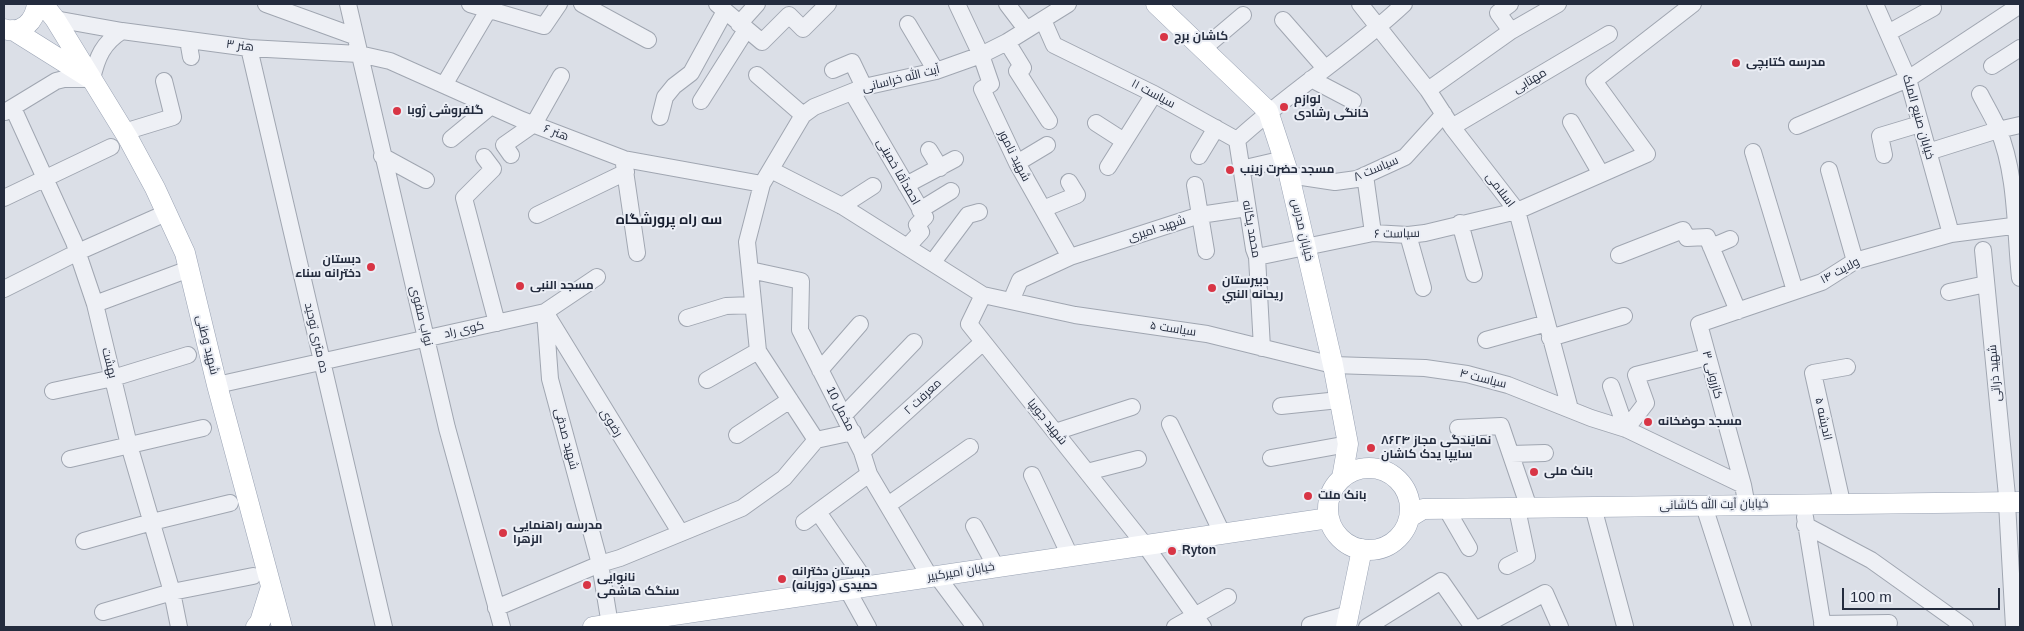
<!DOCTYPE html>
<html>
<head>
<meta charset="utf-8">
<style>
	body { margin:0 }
	#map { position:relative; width:2024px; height:631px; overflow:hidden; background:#dbdfe7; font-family:Helvetica,sans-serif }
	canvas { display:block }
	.frame { position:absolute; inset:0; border:5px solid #242c3e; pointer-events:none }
	.scale { position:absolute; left:1842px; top:588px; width:158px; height:22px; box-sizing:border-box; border:2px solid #242c3e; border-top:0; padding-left:6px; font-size:15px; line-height:18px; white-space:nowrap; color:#242c3e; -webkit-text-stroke:4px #ebeef5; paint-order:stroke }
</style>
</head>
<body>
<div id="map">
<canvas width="2024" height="631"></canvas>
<div class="frame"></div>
<div class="scale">100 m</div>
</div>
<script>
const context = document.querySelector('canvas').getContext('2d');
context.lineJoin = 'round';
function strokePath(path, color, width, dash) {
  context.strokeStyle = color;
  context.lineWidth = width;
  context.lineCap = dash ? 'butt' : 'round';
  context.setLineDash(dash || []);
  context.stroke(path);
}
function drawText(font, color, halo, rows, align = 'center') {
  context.font = font + ' Helvetica,Cairo,sans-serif';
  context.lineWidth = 4;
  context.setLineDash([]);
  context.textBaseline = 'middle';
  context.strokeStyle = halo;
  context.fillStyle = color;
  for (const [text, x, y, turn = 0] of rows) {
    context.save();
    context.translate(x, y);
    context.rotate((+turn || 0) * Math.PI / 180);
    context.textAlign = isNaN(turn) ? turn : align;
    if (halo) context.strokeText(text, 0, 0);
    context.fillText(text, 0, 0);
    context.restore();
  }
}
const minor = new Path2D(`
	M 266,4 L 354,36
	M 348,4 L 447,428 L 502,627
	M 470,4 L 544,26 L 559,4
	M 582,4 L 648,40
	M 717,4 L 762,42 L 789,15 L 803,29 L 828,4
	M 957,4 L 981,55 L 991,84 L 982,89 L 1017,163 L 1070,257
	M 1007,4 L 1026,29
	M 1360,4 L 1428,90 L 1452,127 L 1517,211 L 1570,409
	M 1875,4 L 1908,79 L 1951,234
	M 55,19 L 122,31 L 249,48 L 359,54 L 390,61 L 522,120 L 624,159 L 762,184
	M 1043,20 L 1054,45 L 1154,94 L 1237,140
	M 1283,20 L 1325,68
	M 739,24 L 757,4
	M 908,24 L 936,71
	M 1511,31 L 1558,4
	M 1888,33 L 1933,8
	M 188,40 L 191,57
	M 1007,42 L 1023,68 L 1017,71 L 1049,121
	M 249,48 L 384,627
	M 1204,48 L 1243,15
	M 1992,66 L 2020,48
	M 833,70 L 852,62 L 864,87
	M 757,75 L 803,115
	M 1311,79 L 1353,101
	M 444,85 L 489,9
	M 1428,90 L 1511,31 L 1498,13 L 1510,4
	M 852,92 L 925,217 L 917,225 L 921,232 L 908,246
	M 1980,94 C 1986,106 1993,117 1998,129 C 2017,174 2015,230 2020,278
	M 701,101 L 746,30
	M 13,108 L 74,242 L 95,304 L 129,445 L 172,592 L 179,627
	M 5,112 L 56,81 L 64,79 L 92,79 C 97,57 103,43 122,31
	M 660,117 L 665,97 L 674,86 L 691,73 L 725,11
	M 1571,122 L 1601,174
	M 1096,123 L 1124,141
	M 1797,126 L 1908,79 L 2020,5
	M 1452,127 L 1609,34
	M 124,132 L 173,117 L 164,81
	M 451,139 L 491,106
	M 1237,140 C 1290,91 1352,53 1404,4
	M 1237,140 L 1254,249 L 1257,257 L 1262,348
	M 929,150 L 940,168
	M 1753,152 L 1795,291
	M 1928,152 L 1998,130 L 2020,125
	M 511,155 L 504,145 L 534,124 L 561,76
	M 1884,155 L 1880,136 L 1920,124
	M 382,156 L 426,180
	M 1199,156 L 1216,128
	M 484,157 L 493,169 L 464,198 L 497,323
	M 1017,163 L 1047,145
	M 624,164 L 637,253
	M 1108,167 L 1154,94
	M 1241,169 L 1284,159
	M 771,170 L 842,206 L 983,295 L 1075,315 L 1207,334 L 1333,365 L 1425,368 L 1467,374 L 1508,385 L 1591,418 L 1626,429 L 1743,485 L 1746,501
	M 1829,170 L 1855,261
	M 1289,175 L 1335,182 L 1357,179 L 1405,157 L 1444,114
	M 1365,175 L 1373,233
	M 906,185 L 955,159
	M 1195,185 L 1206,251
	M 4,198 L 111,147
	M 842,206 L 873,186
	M 1043,209 L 1077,195 L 1069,182
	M 920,210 L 951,191
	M 537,215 L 626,172
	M 1460,223 L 1474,274
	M 1408,235 L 1423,288
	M 1711,247 L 1730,239
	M 1983,250 L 2007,496
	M 1619,255 L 1683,230 L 1687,238 L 1707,237 L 1738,311
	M 1257,257 L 1373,233 L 1408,235 L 1425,233 L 1517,211 L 1647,154 L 1594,81 L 1693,4
	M 933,262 L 968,215 L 979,212
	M 750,270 L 801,281 L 800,330 L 862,452 L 869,474 L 930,577
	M 4,289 L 78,252 L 166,213
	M 1949,292 L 1986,284
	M 983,295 L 969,324 L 1145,545 L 1203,627
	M 1011,301 L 1020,280 L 1070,257 L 1200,215 L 1247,208
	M 95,304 L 189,269
	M 545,312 L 550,379 L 600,564 L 610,625
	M 548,317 L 680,532
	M 687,318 L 726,306 L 753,305
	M 1550,338 L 1624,316
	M 1486,340 L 1547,323
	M 820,370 L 860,324
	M 707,380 L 758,351
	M 217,385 L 545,312 L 597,277
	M 1611,386 L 1626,429
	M 53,391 L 113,378 L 188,355
	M 1281,406 L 1339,400
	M 844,415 L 914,342
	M 1170,424 L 1222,533
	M 1458,428 L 1501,426 L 1527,502
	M 1626,429 L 1646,403 L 1636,375 L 1707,357
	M 1055,432 L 1132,407
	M 737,435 L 790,400
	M 816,440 L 758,351 L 747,242 L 762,184 L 803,115 L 814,107 L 864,87 L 936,71 L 981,55 L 1007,42 L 1068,4
	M 862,452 L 983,342
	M 1511,454 L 1545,453
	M 1271,458 L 1348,444
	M 70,459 L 203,428
	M 1087,472 L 1138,459
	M 1032,475 L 1070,556
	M 1743,485 L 1699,324 L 1822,282 L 1855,261 L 1951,234 L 2020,225
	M 1841,498 L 1813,373 L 1847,367
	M 2007,503 L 2014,627
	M 888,505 L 970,447
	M 1704,506 L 1743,627
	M 1593,507 L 1625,626
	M 1447,510 L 1469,548
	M 818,512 L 869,586
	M 1805,517 L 1823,627
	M 804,522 L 869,474
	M 1805,525 L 1871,560 L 1965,627
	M 974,526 L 996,567
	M 84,541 L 152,522 L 230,503
	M 1507,566 L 1527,556 L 1517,509
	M 937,576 L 975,627
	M 847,589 L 868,627
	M 496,608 L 600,564 L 620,558 L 742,508 L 784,478 L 816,440 L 853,432
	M 103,612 L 172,592 L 253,576
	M 1822,624 L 1889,623
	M 1310,625 L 1349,614
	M 1175,627 L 1228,597
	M 1367,627 L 1441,581 L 1473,627
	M 1481,627 L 1545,593 L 1560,627`);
const major = new Path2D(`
	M 43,4 L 55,19 L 128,138 L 155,188 L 185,253 L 217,385 L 282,627
	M 1156,4 L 1268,111 L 1289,175 L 1333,365 L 1348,444 L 1342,478
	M 4,29 C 22,35 35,21 37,4
	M 13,30 L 88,77
	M1328 509a41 41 0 1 1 82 0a41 41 0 1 1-82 0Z
	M 1410,517 L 1423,509 L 2020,502
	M 256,627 L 260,622 L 271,587
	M 593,627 L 1329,518
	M 1346,627 L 1362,549`);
strokePath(minor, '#a0a6b1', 18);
strokePath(major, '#9aa3b4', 21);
strokePath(minor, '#eef0f5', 16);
strokePath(major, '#fff', 20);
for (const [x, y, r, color] of [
	[1164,37,5,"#d83545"],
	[1736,63,5,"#d83545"],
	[1284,107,5,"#d83545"],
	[397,111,5,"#d83545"],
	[1230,170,5,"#d83545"],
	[371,267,5,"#d83545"],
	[520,286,5,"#d83545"],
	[1212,288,5,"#d83545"],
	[1648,422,5,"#d83545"],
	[1371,448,5,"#d83545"],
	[1534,472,5,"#d83545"],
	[1308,496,5,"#d83545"],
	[503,533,5,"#d83545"],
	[1172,551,5,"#d83545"],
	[782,579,5,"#d83545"],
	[587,585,5,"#d83545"]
]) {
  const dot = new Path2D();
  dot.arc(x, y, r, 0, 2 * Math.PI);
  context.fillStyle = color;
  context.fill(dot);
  strokePath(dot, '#ebeef5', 2);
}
drawText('bold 12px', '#242c3e', '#ebeef5', [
	["کاشان برج",1174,37],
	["مدرسه کتابچی",1746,63],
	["لوازم",1294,100],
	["خانگی رشادی",1294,114],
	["گلفروشی ژوبا",407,111],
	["مسجد حضرت زینب",1240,170],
	["دبستان",361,260,"right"],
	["دخترانه سناء",361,274,"right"],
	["دبيرستان",1222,281],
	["ريحانه النبي",1222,295],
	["مسجد النبی",530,286],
	["مسجد حوضخانه",1658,422],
	["نمایندگی مجاز ۸۶۲۴",1381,441],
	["سایپا یدک کاشان",1381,455],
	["بانک ملی",1544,472],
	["بانک ملت",1318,496],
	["مدرسه راهنمایی",513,526],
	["الزهرا",513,540],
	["Ryton",1182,551],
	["دبستان دخترانه",792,572],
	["حمیدی (دوزبانه)",792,586],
	["نانوایی",597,578],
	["سنگک هاشمی",597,592]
], 'left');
drawText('12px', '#242c3e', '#ebeef5', [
	["هنر ۳",240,46,7],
	["آیت الله خراسانی",901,79,-14],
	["مهتابی",1530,81,-31],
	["سیاست ۱۱",1153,94,28],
	["خیابان صنیع الملک",1918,117,74],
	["هنر ۶",556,133,21],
	["شهید نامور",1014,156,63],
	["سیاست ۸",1376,169,-23],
	["احمدآقا خمینی",898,172,60],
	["اسلامی",1500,190,53],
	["شهید امیری",1157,229,-18],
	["محمد یگانه",1251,229,80],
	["خیابان مدرس",1302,230,77],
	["سیاست ۶",1397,234,-1],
	["ولایت ۱۴",1840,271,-28],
	["نواب صفوی",421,316,76],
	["سیاست ۵",1173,329,9],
	["کوی راد",464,330,-13],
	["ده متری توحید",316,338,77],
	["شهید وطنی",207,345,76],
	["بهشت",109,363,76],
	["شهید ذراتی",1995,373,-95],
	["کازرونی ۳",1712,375,75],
	["سیاست ۴",1483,379,14],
	["معرفت ۲",923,397,-43],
	["مخمل 10",840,409,63],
	["اندیشه ۵",1823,419,78],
	["شهید جویپا",1047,422,51],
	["رضوی",611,423,58],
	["شهید صدقی",566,439,75],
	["خیابان آیت الله کاشانی",1714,505,-1],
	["خیابان امیرکبیر",961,572,-9]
]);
drawText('bold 14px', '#171e2f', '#ebeef5', [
	["سه راه پرورشگاه",669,220]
]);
</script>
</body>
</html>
